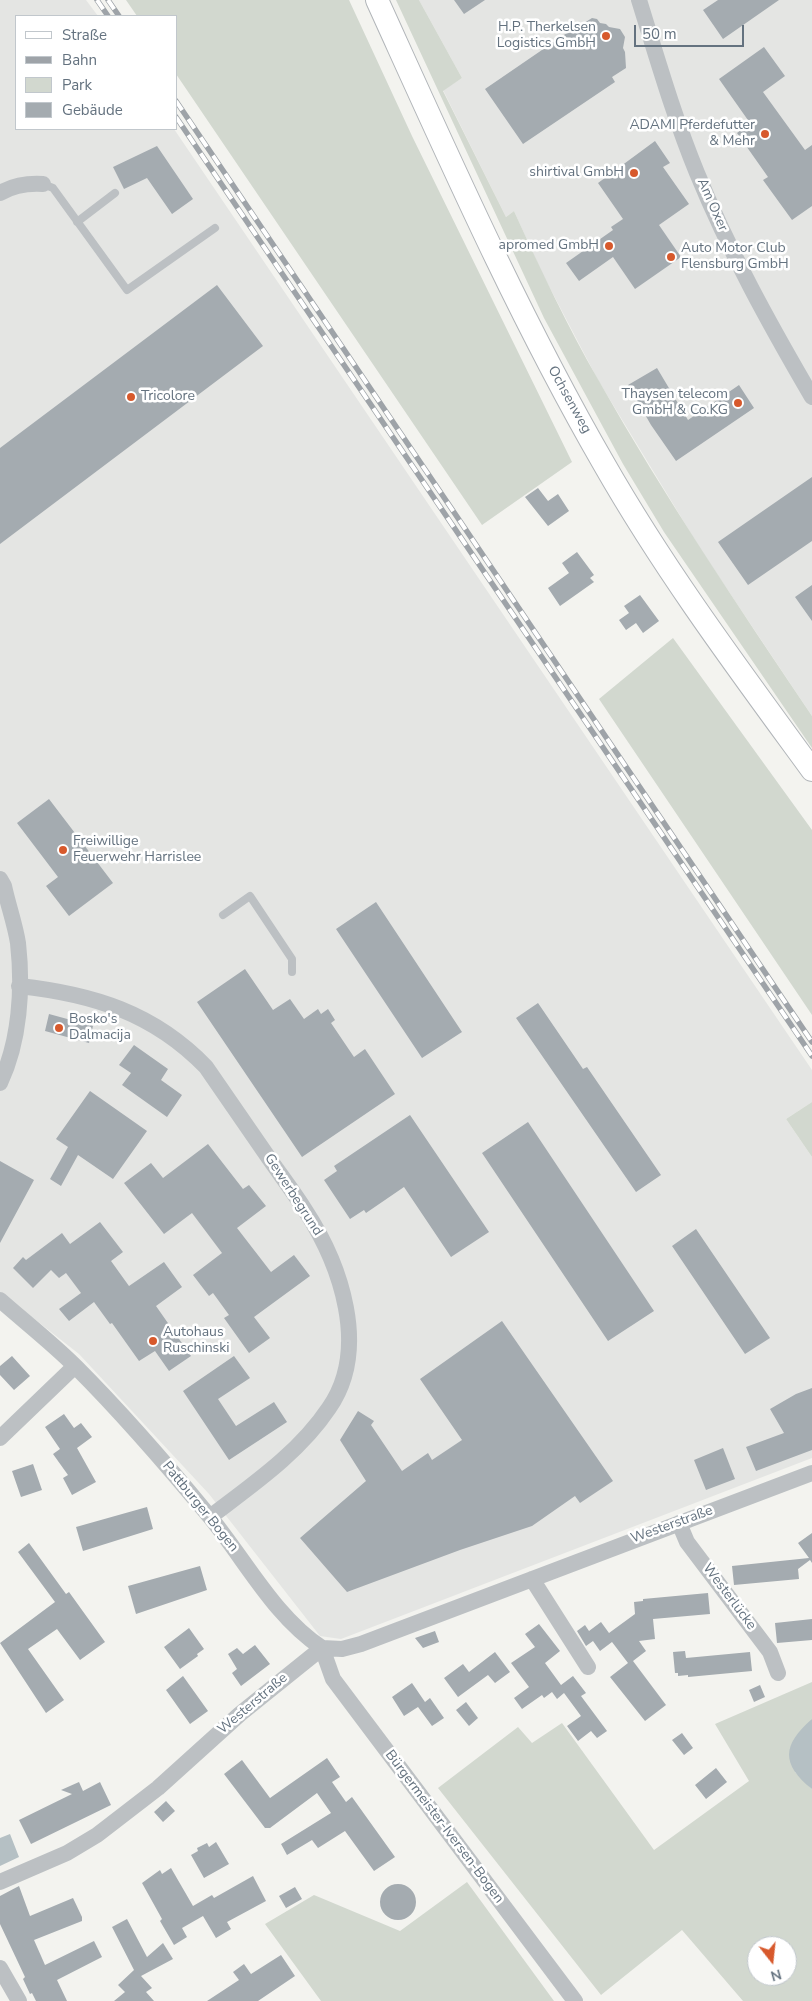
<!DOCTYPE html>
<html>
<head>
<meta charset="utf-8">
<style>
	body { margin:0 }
	#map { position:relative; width:812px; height:2001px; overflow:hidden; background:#f3f3ef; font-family:"Nunito Sans",sans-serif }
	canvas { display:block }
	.legend { position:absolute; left:15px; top:15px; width:162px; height:115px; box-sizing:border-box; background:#fff; border:1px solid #c1c7cc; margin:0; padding:6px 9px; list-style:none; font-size:15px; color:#64727f }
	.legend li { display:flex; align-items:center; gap:10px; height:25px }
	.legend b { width:25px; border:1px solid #c1c7cc }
	.north { position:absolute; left:747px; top:1936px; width:50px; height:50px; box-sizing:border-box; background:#fff; border:1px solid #c1c7cc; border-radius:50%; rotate:164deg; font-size:14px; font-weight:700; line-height:20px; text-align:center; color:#64727f }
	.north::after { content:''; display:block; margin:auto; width:18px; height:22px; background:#d7592c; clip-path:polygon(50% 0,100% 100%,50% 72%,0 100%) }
	.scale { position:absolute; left:634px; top:25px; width:110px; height:22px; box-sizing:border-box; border:2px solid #64727f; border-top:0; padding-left:6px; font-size:15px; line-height:18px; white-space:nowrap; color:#64727f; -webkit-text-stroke:4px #fff; paint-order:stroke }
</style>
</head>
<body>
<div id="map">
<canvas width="812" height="2001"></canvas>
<ul class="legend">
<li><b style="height:6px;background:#fff"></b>Straße</li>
<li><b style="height:6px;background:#9ea3a8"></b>Bahn</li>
<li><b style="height:14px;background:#d2d8cf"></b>Park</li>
<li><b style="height:14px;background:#a4abb0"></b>Gebäude</li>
</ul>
<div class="north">N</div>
<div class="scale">50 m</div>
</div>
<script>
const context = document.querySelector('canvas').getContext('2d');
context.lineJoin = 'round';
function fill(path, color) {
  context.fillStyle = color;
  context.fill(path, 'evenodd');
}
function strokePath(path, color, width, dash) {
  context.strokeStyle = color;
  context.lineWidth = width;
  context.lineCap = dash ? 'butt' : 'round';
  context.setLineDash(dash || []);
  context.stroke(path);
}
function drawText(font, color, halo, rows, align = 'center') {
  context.font = font + ' "Nunito Sans",sans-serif';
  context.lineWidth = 5;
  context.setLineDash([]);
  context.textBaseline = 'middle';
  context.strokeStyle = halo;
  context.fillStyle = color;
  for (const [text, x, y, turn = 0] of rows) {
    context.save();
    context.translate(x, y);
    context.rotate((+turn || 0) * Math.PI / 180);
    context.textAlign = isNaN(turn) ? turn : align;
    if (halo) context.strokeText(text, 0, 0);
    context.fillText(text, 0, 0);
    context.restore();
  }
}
fill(new Path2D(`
	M 0,0 L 86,0 L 98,16 L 16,16 L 16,129 L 174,129 L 812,1070 L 812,1102 L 786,1119 L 812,1157 L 812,1458 L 341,1639 L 320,1636 L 209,1494 L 79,1354 L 0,1292 Z
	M 419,0 L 812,0 L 812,716 L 701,550 L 598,380 L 541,271 L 514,211 L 506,217 L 443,90 L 462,78 Z`), '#e4e5e3');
fill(new Path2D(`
	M 126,0 L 349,0 L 412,136 L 572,462 L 482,525 L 176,74 L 176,16 L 137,16 Z
	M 396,0 L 419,0 L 462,78 L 443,91 L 506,217 L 514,211 C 540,268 567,326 599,381 C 664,496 738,606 812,716 L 812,748 L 664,532 L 623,464 L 544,318 Z
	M 673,638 L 812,830 L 812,1015 L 599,699 Z
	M 812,1102 L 812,1157 L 786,1119 Z
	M 812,1682 L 812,1719 L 795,1772 L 812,1789 L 812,2001 L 743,2001 L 682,1930 L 601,1995 L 438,1788 L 518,1727 L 532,1743 L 562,1723 L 654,1850 L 749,1781 L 715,1724 ZM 757,1946 L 787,1946 L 787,1976 L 757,1976 Z
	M 467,1882 L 554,2001 L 321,2001 L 265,1924 L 314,1895 L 400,1931 Z`), '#d2d8cf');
fill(new Path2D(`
	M 812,1719 L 812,1789 C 781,1764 782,1745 812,1719 Z
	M 10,1834 L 19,1857 L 0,1866 L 0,1838 Z`), '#b5c0c4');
fill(new Path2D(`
	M 454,0 L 485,0 L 464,14 Z
	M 718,0 L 779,0 L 723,39 L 703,10 Z
	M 592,18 L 597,19 L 600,23 L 606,24 L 609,27 L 620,29 L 625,37 L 623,48 L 625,52 L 626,68 L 612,77 L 615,82 L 523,144 L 485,89 L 577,26 L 578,27 Z
	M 764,47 L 785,76 L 763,92 L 805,150 L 812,145 L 812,206 L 792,220 L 763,180 L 768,177 L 737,133 L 750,123 L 719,79 Z
	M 655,141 L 670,163 L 663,167 L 689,204 L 659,225 L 681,257 L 635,289 L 613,257 L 579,281 L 566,263 L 613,230 L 611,227 L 623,219 L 598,183 Z
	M 157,146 L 193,199 L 172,214 L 147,178 L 124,189 L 113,167 Z
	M 217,285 L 263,346 L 0,544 L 0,448 Z
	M 657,368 L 688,420 L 739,385 L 754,408 L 676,461 L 651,425 L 628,385 Z
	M 812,477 L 812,541 L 748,585 L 718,542 Z
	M 538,488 L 548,501 L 558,494 L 569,511 L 548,526 L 525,497 Z
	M 577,552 L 594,575 L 590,578 L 594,582 L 560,606 L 548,588 L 569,573 L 562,563 Z
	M 812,585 L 812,621 L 795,597 Z
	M 640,595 L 659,621 L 643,633 L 636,623 L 626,630 L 619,620 L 629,613 L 624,606 Z
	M 49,799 L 113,883 L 69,916 L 46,886 L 58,877 L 17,823 Z
	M 376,902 L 462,1032 L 422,1058 L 336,929 Z
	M 245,969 L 273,1010 L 290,999 L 304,1019 L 318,1009 L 321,1014 L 328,1009 L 335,1020 L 331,1023 L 354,1057 L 365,1049 L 395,1094 L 302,1157 L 197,1002 Z
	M 538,1003 L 583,1069 L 587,1067 L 661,1175 L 636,1192 L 516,1018 Z
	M 49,1014 L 93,1026 L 89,1043 L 45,1031 Z
	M 134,1045 L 168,1069 L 161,1080 L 182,1095 L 167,1117 L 122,1085 L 131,1073 L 119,1065 Z
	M 90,1091 L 147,1131 L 113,1179 L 78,1155 L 61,1186 L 50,1179 L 68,1147 L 56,1139 Z
	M 410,1115 L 489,1232 L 451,1257 L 404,1187 L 366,1213 L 364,1210 L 350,1219 L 324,1180 L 337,1171 L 334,1166 Z
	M 528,1122 L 654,1311 L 608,1341 L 482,1153 Z
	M 208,1144 L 243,1189 L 249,1185 L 266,1206 L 237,1228 L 271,1272 L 294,1255 L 310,1276 L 254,1317 L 270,1338 L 249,1353 L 224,1318 L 229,1315 L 213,1293 L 209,1296 L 193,1275 L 222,1253 L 192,1213 L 164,1234 L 124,1183 L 151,1163 L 163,1178 Z
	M 0,1161 L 34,1180 L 0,1243 Z
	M 100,1222 L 123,1252 L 111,1261 L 129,1286 L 164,1262 L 182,1287 L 156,1306 L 191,1356 L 169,1371 L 155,1351 L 139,1361 L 112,1323 L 110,1324 L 94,1302 L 69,1321 L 59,1309 L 81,1293 L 66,1273 L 59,1278 L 51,1270 L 33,1288 L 13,1268 L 23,1257 L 26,1260 L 62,1233 L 70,1244 Z
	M 696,1229 L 770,1338 L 745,1354 L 672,1246 Z
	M 502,1321 L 613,1481 L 580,1503 L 575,1496 L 532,1526 L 460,1550 L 347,1592 L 300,1538 L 366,1481 L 340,1440 L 358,1411 L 374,1421 L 371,1425 L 402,1471 L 428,1453 L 432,1460 L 462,1440 L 420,1379 Z
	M 12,1356 L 30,1376 L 14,1390 L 0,1375 L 0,1366 Z
	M 234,1356 L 250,1378 L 218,1399 L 236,1426 L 274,1402 L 287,1422 L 229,1460 L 183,1391 Z
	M 812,1388 L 812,1450 L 756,1471 L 746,1447 L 784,1433 L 770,1409 L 796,1394 Z
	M 64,1414 L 74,1428 L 81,1423 L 92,1437 L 77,1448 L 96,1482 L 72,1495 L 63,1478 L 68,1475 L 53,1454 L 60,1449 L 45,1427 Z
	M 723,1448 L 735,1479 L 706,1490 L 694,1460 Z
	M 33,1464 L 42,1490 L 21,1497 L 12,1471 Z
	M 147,1507 L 153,1529 L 83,1551 L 76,1527 Z
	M 812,1533 L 812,1563 L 810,1560 L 798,1569 L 799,1579 L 734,1585 L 732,1566 L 809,1558 L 798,1543 Z
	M 29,1543 L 66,1594 L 69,1592 L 105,1642 L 80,1660 L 57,1629 L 28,1649 L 64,1700 L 46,1713 L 0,1643 L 55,1602 L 18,1552 Z
	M 200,1566 L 207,1590 L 136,1614 L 128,1586 Z
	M 708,1593 L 710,1614 L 653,1619 L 655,1639 L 639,1641 L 646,1651 L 633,1661 L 666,1705 L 645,1721 L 610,1677 L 628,1663 L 612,1642 L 600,1651 L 593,1641 L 586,1646 L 577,1631 L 585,1625 L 589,1631 L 601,1622 L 609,1633 L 635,1614 L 634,1602 L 643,1601 L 643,1599 Z
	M 812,1619 L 812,1640 L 777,1643 L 775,1623 Z
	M 539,1624 L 560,1651 L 545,1663 L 561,1685 L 573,1676 L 586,1693 L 581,1696 L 607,1731 L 597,1738 L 591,1731 L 578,1741 L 567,1726 L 581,1716 L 564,1693 L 557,1699 L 552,1692 L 544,1698 L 542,1695 L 522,1709 L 514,1698 L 529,1687 L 511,1663 L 535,1647 L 525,1634 Z
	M 189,1628 L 204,1649 L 197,1654 L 198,1656 L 180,1669 L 164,1647 Z
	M 435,1631 L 439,1642 L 423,1648 L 415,1638 Z
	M 255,1645 L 270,1664 L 241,1686 L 232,1673 L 237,1669 L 228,1654 L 237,1648 L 243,1654 Z
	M 685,1651 L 686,1658 L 750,1652 L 752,1671 L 688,1677 L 688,1675 L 678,1676 L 678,1673 L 675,1673 L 673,1652 Z
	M 495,1652 L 510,1672 L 495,1683 L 488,1675 L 458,1697 L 444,1678 L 463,1664 L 469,1672 Z
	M 183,1676 L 208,1711 L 190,1724 L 166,1690 Z
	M 412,1683 L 425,1702 L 430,1698 L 444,1718 L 432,1726 L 418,1707 L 404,1716 L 392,1697 Z
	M 760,1685 L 765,1697 L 754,1702 L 749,1690 Z
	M 466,1702 L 478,1718 L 469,1726 L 456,1710 Z
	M 682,1733 L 693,1748 L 684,1755 L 672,1740 Z
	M 327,1758 L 340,1777 L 332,1782 L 346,1802 L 352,1797 L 395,1857 L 374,1871 L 345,1831 L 318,1848 L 312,1840 L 287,1855 L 281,1844 L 331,1813 L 317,1793 L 270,1828 L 265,1828 L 224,1774 L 242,1760 L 270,1798 Z
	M 716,1768 L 727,1782 L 706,1799 L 695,1785 Z
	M 79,1782 L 83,1791 L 100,1782 L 111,1805 L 31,1844 L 19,1820 L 72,1794 L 61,1790 Z
	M 166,1801 L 175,1811 L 163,1822 L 154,1812 Z
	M 216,1842 L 229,1864 L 204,1878 L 191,1855 L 198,1851 L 197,1848 L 207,1843 L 209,1847 Z
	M 171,1868 L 193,1906 L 212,1895 L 214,1898 L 253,1876 L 266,1901 L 227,1922 L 231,1929 L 216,1938 L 203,1916 L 182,1928 L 187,1937 L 174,1945 L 160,1921 L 162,1919 L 142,1883 L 160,1870 L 162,1874 Z
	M380 1902a18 18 0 1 1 36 0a18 18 0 1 1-36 0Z
	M 19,1886 L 30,1916 L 73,1898 L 82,1917 L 82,1921 L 34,1940 L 45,1965 L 94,1941 L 102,1957 L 57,1980 L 67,2001 L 36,2001 L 32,1993 L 30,1994 L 23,1979 L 25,1977 L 0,1924 L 0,1896 Z
	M 295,1887 L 302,1899 L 286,1908 L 279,1896 Z
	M 127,1919 L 147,1957 L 163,1943 L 173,1959 L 141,1976 L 152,1988 L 146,1992 L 154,2001 L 114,2001 L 125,1992 L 118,1985 L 134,1970 L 112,1927 Z
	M 281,1955 L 295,1976 L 258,2001 L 207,2001 L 239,1980 L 233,1972 L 244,1964 L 251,1974 Z`), '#a4abb0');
const secondary = new Path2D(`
	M 377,0 C 448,156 518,315 604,464 C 665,571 739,670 812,770`);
strokePath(secondary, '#b1b5b9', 24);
strokePath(new Path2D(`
	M 43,184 L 53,188 L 127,290 L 215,228
	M 77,222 L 115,193
	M 223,915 L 250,896 L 292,959 L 292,972`), '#bcc0c3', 8);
strokePath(new Path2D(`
	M 639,0 C 657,58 674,117 697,173 C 729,251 770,325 812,397
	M 0,193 C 14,185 27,183 43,184
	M 0,879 L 4,886 C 8,905 15,924 18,943 C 23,988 20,1041 0,1083
	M 19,986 C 93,994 154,1013 206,1067 C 226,1096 246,1125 266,1154 C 279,1173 293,1191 305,1210 C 341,1265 370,1349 329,1408 C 299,1453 252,1485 210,1517
	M 0,1300 C 25,1322 52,1343 76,1367 C 124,1415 167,1465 210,1517 C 246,1561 274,1616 322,1648
	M 0,1438 L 75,1366
	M 679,1523 L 687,1542 L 770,1652 L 778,1673
	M 532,1579 L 588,1667
	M 322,1648 L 333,1679 L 575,2001
	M 0,1882 L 67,1853 L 97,1835 L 158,1788 L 240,1714 L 322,1648 L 342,1649 L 361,1644 L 812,1473
	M 0,1968 L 19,2001`), '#bcc0c3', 16);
strokePath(secondary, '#fff', 22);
const rail = new Path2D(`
	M 97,0 L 108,16
	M 108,0 L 119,16
	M 176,101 L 812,1042
	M 176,117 L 812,1056`);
strokePath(rail, '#9ea3a8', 5.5);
strokePath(rail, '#fff', 4, [11]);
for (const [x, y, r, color] of [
	[606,36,5,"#d7592c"],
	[765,134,5,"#d7592c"],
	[634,173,5,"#d7592c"],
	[609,246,5,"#d7592c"],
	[671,257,5,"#d7592c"],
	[131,397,5,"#d7592c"],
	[738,403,5,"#d7592c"],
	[63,850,5,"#d7592c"],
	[59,1028,5,"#d7592c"],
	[153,1341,5,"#d7592c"]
]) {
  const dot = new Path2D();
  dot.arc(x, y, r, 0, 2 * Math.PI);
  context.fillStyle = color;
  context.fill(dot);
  strokePath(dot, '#fff', 2);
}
drawText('14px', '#64727f', '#fff', [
	["H.P. Therkelsen",596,28],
	["Logistics GmbH",596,44],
	["ADAMI Pferdefutter",755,126],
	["& Mehr",755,142],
	["shirtival GmbH",624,173],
	["apromed GmbH",599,246],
	["Auto Motor Club",681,249,"left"],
	["Flensburg GmbH",681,265,"left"],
	["Thaysen telecom",728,395],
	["GmbH & Co.KG",728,411],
	["Tricolore",141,397,"left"],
	["Freiwillige",73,842,"left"],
	["Feuerwehr Harrislee",73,858,"left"],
	["Bosko's",69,1020,"left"],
	["Dalmacija",69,1036,"left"],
	["Autohaus",163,1333,"left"],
	["Ruschinski",163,1349,"left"]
], 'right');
drawText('14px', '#64727f', '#fff', [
	["Am Oxer",712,205,66],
	["Ochsenweg",569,400,61],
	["Gewerbegrund",293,1195,57],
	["Pattburger Bogen",200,1507,51],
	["Westerstraße",672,1525,-20],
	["Westerlücke",729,1597,53],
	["Westerstraße",253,1704,-40],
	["Bürgermeister-Iversen-Bogen",444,1827,53]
]);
</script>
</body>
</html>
